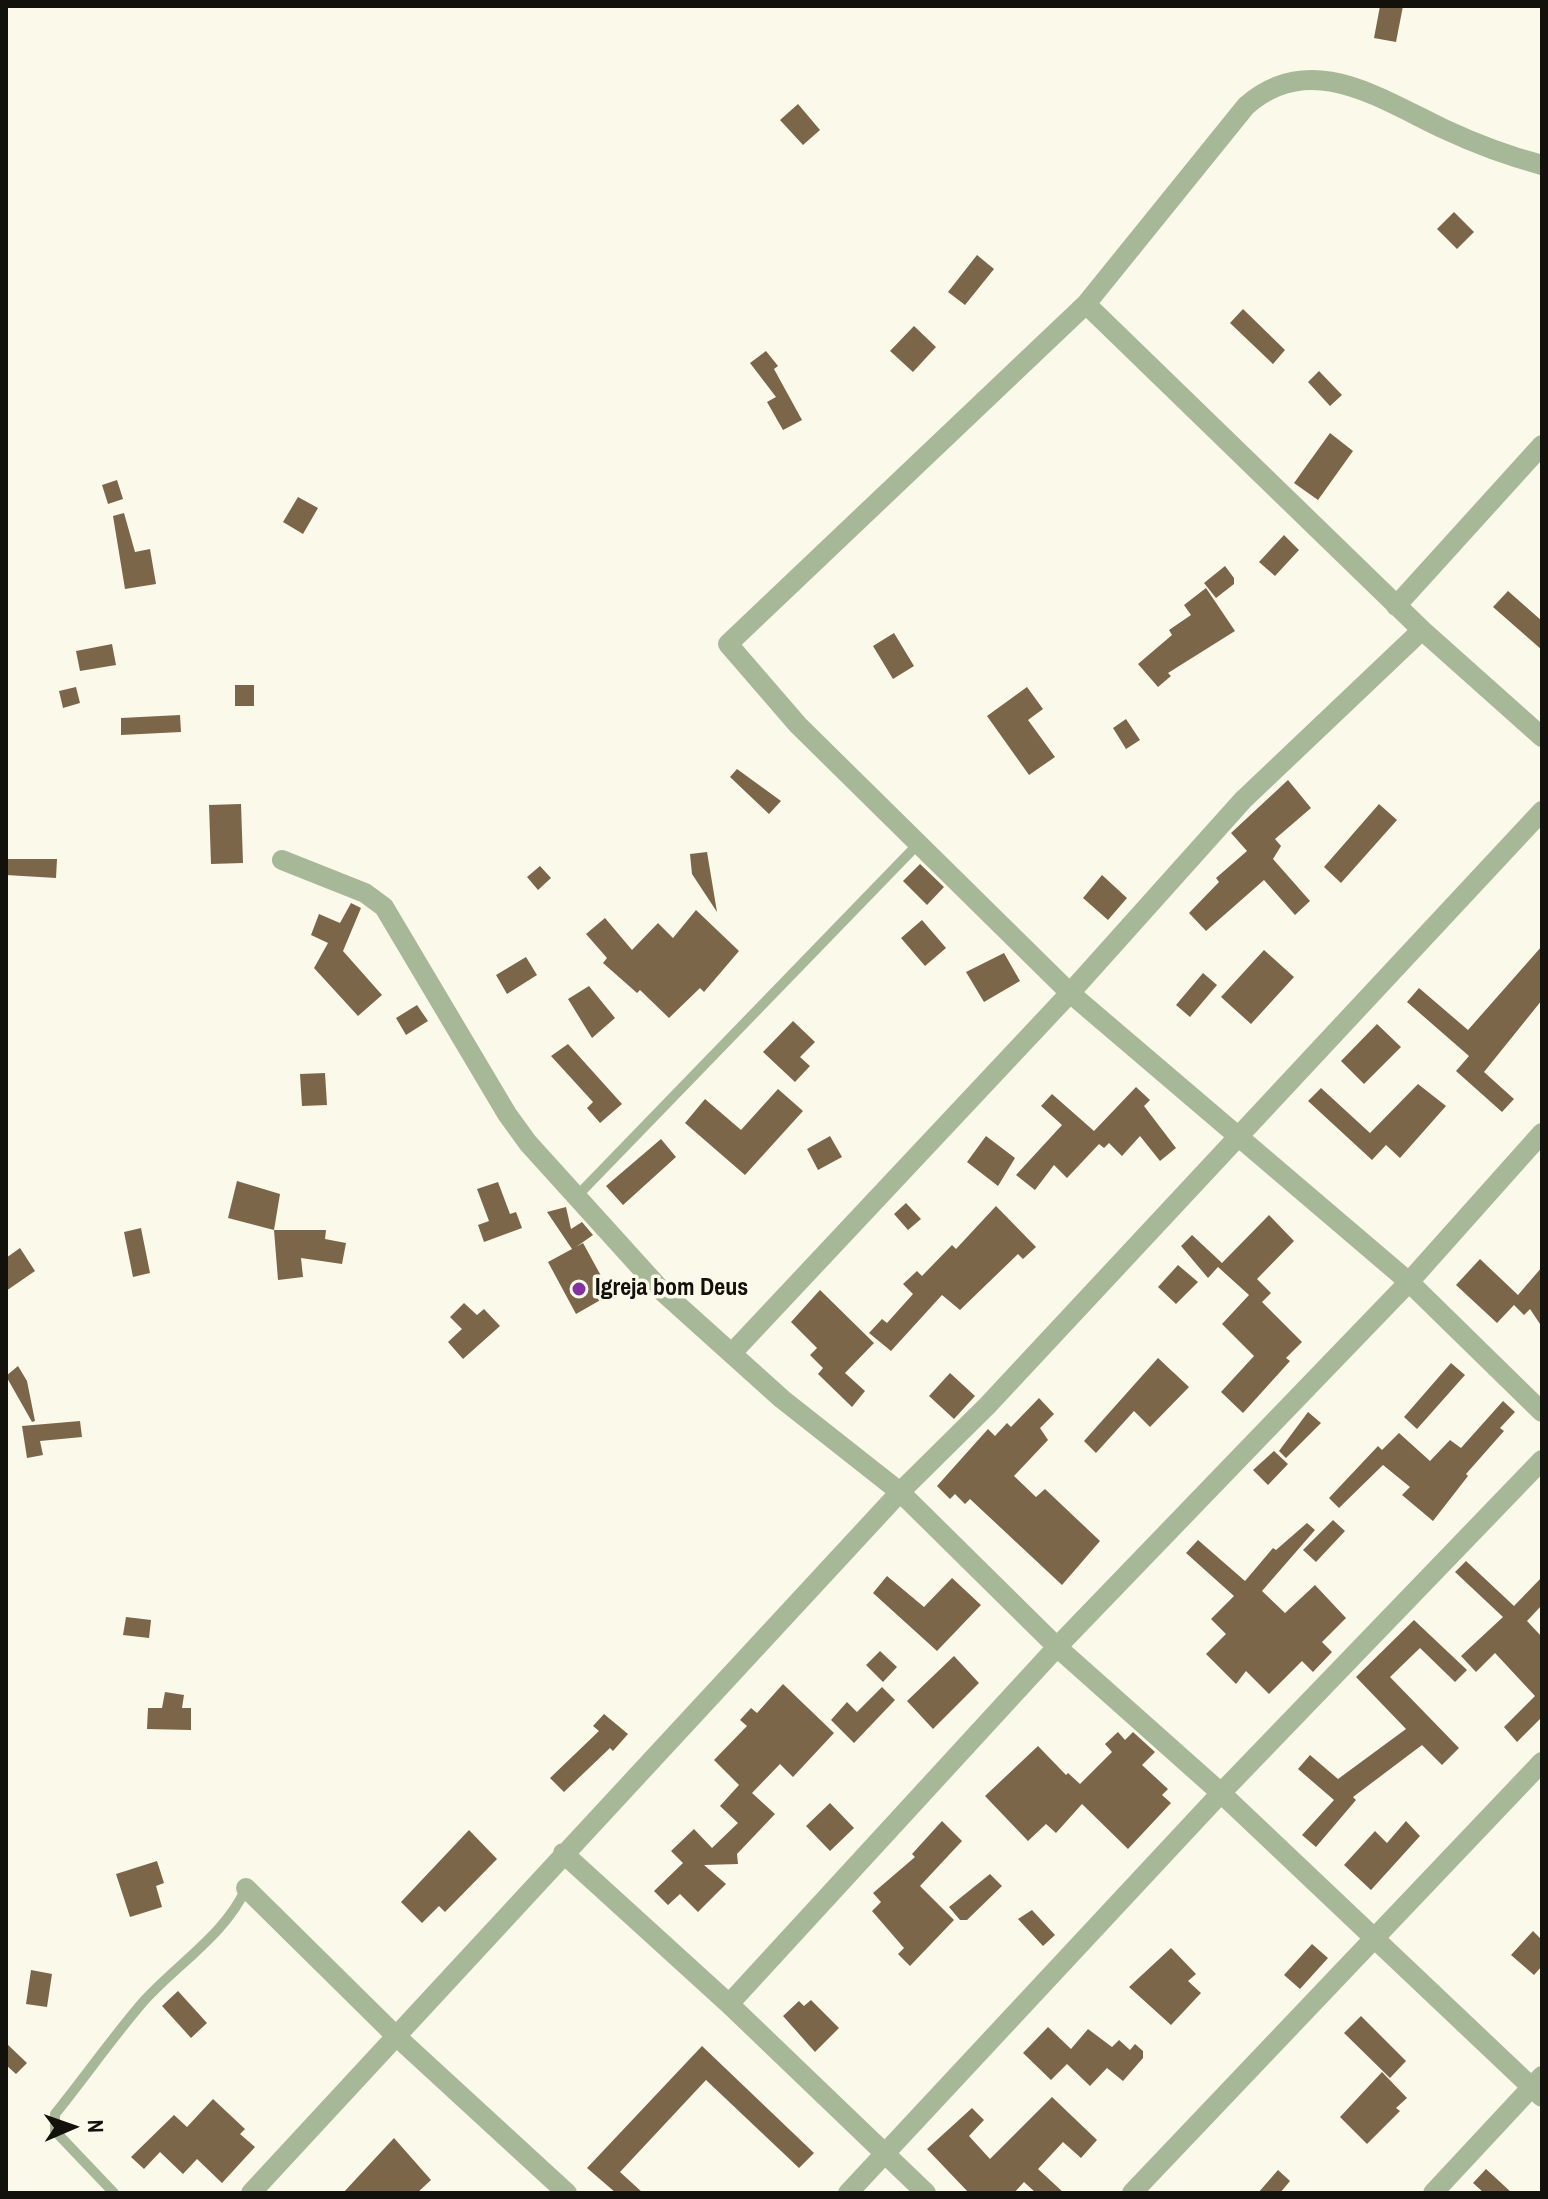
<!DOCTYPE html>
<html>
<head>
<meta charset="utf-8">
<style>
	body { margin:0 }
	#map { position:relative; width:1548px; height:2199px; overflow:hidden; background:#fbf9ea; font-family:"Archivo Narrow",sans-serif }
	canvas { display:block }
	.frame { position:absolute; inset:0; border:8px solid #12110c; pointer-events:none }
	.north { position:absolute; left:32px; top:2087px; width:80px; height:80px; -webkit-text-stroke:6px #fbf9ea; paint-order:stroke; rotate:88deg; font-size:22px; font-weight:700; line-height:32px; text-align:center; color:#12110c }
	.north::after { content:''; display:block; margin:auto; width:28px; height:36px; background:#12110c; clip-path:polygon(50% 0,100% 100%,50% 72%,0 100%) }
</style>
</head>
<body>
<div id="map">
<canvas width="1548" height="2199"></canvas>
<div class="frame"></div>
<div class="north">N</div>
</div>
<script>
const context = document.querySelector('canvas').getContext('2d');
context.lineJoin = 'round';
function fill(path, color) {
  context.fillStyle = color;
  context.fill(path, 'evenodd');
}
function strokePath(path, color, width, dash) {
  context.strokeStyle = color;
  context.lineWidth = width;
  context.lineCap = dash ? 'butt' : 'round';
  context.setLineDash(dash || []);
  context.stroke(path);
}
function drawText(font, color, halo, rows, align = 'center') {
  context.font = font + ' "Archivo Narrow",sans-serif';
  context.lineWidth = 7;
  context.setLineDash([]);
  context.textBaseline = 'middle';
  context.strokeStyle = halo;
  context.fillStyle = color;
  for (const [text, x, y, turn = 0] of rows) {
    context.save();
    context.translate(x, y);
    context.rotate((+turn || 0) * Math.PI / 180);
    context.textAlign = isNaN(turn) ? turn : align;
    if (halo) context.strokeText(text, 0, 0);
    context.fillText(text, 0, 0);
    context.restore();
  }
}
fill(new Path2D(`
	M 1380,6 L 1403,6 L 1396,42 L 1374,38 Z
	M 798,104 L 820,130 L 803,145 L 780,120 Z
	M 1454,212 L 1474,232 L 1457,249 L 1437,229 Z
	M 977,255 L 994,269 L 965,305 L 948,292 Z
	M 1243,309 L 1285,350 L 1273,364 L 1230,323 Z
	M 914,326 L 936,347 L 913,372 L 890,351 Z
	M 766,351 L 778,366 L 774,369 L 802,420 L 783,430 L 767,402 L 776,397 L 750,363 Z
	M 1319,371 L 1342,395 L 1330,406 L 1308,382 Z
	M 1330,433 L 1353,451 L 1318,500 L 1294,483 Z
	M 117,480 L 123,499 L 108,504 L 102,485 Z
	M 298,497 L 318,508 L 303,534 L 283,522 Z
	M 124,513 L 135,552 L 150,549 L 156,584 L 125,589 L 113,516 Z
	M 1284,535 L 1299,550 L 1275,576 L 1259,562 Z
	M 1225,566 L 1234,578 L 1234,584 L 1216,598 L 1204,583 Z
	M 1206,588 L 1235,631 L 1168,673 L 1171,676 L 1158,687 L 1138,664 L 1172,635 L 1169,630 L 1191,615 L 1184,605 Z
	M 1508,591 L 1542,621 L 1542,650 L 1493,607 Z
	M 894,633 L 914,666 L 893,679 L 873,646 Z
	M 112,644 L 116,665 L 80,671 L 76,651 Z
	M 235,685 L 254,685 L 254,706 L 235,706 Z
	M 76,687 L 80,703 L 63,708 L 59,691 Z
	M 1027,687 L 1043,709 L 1028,720 L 1055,757 L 1029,775 L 987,716 Z
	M 180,715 L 181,732 L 121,735 L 121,718 Z
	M 1126,719 L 1140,740 L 1126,749 L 1113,728 Z
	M 737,769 L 781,801 L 769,814 L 730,777 Z
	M 1288,780 L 1311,808 L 1275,839 L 1281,846 L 1273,859 L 1310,901 L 1295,915 L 1264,880 L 1206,931 L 1189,913 L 1219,882 L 1216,878 L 1247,851 L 1231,833 Z
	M 241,804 L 243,863 L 211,864 L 209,805 Z
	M 1379,804 L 1397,820 L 1341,883 L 1324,867 Z
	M 707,852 L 717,912 L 692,874 L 690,854 Z
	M 7,859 L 57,859 L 56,878 L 6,875 Z
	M 920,864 L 944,887 L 927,905 L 903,881 Z
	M 540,866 L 551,878 L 538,890 L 527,877 Z
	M 1102,875 L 1127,898 L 1108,920 L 1083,898 Z
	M 351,903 L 361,908 L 343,951 L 382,995 L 358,1016 L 314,968 L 328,943 L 311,935 L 319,914 L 340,923 Z
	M 696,910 L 739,951 L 704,992 L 700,988 L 669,1018 L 640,990 L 637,993 L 603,963 L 607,958 L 586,934 L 605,918 L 632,950 L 658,923 L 673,938 Z
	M 922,920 L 946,948 L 925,966 L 901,938 Z
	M 1542,946 L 1542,1000 L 1484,1072 L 1514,1099 L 1502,1112 L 1456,1071 L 1469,1056 L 1407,1002 L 1419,988 L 1468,1030 Z
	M 1264,950 L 1294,977 L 1251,1024 L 1221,997 Z
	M 1004,953 L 1020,981 L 984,1002 L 966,972 Z
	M 526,957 L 537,975 L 507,994 L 496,975 Z
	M 1203,973 L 1217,985 L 1190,1017 L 1176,1005 Z
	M 589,986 L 615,1018 L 592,1038 L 568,999 Z
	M 417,1005 L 428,1021 L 406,1035 L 396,1018 Z
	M 793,1021 L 815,1042 L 800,1057 L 810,1066 L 795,1082 L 763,1052 Z
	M 1377,1024 L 1401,1047 L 1364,1084 L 1341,1061 Z
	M 568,1044 L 622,1104 L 600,1123 L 587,1108 L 593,1102 L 551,1056 Z
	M 325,1073 L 327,1105 L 302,1106 L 300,1074 Z
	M 1418,1084 L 1446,1106 L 1400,1158 L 1386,1145 L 1372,1160 L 1308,1101 L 1321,1088 L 1370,1133 Z
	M 1136,1087 L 1150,1100 L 1144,1106 L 1176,1148 L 1160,1161 L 1140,1136 L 1122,1156 L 1109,1143 L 1104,1148 L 1099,1144 L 1067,1178 L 1054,1165 L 1035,1190 L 1016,1175 L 1062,1125 L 1041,1106 L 1052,1094 L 1094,1131 Z
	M 778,1089 L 803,1111 L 745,1175 L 685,1123 L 705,1099 L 741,1130 Z
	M 830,1136 L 842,1157 L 818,1170 L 807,1149 Z
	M 986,1136 L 1015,1158 L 998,1186 L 967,1162 Z
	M 661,1139 L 676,1157 L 623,1205 L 606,1186 Z
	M 237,1181 L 280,1194 L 274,1230 L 326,1230 L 325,1239 L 346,1243 L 342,1264 L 301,1258 L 303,1277 L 278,1280 L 274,1230 L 228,1218 Z
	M 498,1182 L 510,1214 L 516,1212 L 522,1228 L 484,1242 L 478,1225 L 489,1221 L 477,1189 Z
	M 906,1203 L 921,1219 L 908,1230 L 894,1214 Z
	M 996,1206 L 1036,1247 L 1023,1259 L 1018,1254 L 960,1310 L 942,1295 L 891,1351 L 869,1333 L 882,1319 L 887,1323 L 913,1294 L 903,1284 L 917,1271 L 922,1276 L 952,1245 L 956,1249 Z
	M 566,1207 L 571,1229 L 582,1222 L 593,1235 L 576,1247 L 583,1243 L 611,1294 L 576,1314 L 548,1262 L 572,1249 L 547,1212 Z
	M 1269,1215 L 1294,1241 L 1257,1279 L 1271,1293 L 1262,1302 L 1302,1342 L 1286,1358 L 1290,1361 L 1243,1413 L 1221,1392 L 1254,1356 L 1222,1324 L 1249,1295 L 1218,1267 L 1208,1278 L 1181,1246 L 1192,1235 L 1222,1263 Z
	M 141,1228 L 150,1273 L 133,1277 L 124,1232 Z
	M 20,1248 L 35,1271 L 6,1291 L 6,1258 Z
	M 1480,1259 L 1518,1295 L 1542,1267 L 1542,1327 L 1530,1309 L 1524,1315 L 1514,1305 L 1497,1323 L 1456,1285 Z
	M 1178,1265 L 1198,1282 L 1176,1304 L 1158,1287 Z
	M 820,1290 L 874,1343 L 845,1373 L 865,1391 L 852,1407 L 818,1374 L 823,1368 L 810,1355 L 817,1348 L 791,1322 Z
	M 464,1303 L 477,1315 L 484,1309 L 500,1326 L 463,1359 L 448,1342 L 462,1329 L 450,1317 Z
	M 1158,1358 L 1189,1387 L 1150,1427 L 1134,1411 L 1096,1453 L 1084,1441 Z
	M 1451,1363 L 1465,1375 L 1417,1429 L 1404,1417 Z
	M 18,1366 L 27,1381 L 35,1421 L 32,1422 L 6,1376 Z
	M 950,1373 L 975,1396 L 954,1419 L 929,1396 Z
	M 1039,1398 L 1054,1414 L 1040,1428 L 1048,1440 L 1014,1476 L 1036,1497 L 1045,1489 L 1100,1541 L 1062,1585 L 970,1499 L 965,1504 L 955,1494 L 950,1499 L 937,1486 L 988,1429 L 995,1436 L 1007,1423 L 1011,1427 Z
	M 1503,1401 L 1515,1412 L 1500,1428 L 1504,1431 L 1466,1474 L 1468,1476 L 1433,1521 L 1402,1495 L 1410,1487 L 1383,1465 L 1339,1508 L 1329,1498 L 1378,1446 L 1382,1450 L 1399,1433 L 1430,1461 L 1450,1440 L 1461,1448 Z
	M 1308,1412 L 1321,1423 L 1286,1458 L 1279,1451 Z
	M 80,1421 L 82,1437 L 40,1441 L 43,1455 L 27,1458 L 22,1426 Z
	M 1274,1451 L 1288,1464 L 1268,1485 L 1253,1470 Z
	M 1333,1520 L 1345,1531 L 1316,1562 L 1303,1550 Z
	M 1307,1523 L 1315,1530 L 1262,1591 L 1285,1613 L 1315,1585 L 1346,1618 L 1322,1642 L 1332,1652 L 1313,1672 L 1302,1661 L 1269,1694 L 1246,1671 L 1236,1684 L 1206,1654 L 1226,1634 L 1211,1619 L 1234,1596 L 1186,1553 L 1198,1540 L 1245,1581 L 1273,1548 L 1276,1550 Z
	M 1466,1561 L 1514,1606 L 1542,1577 L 1542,1605 L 1527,1621 L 1542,1637 L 1542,1717 L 1517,1742 L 1504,1727 L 1535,1696 L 1495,1653 L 1476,1672 L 1461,1656 L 1503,1617 L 1455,1572 Z
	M 887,1576 L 924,1607 L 952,1578 L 981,1605 L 937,1651 L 873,1593 Z
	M 126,1617 L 151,1620 L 149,1638 L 123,1635 Z
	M 1414,1620 L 1467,1670 L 1455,1682 L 1420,1648 L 1390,1677 L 1459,1748 L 1442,1765 L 1422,1745 L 1353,1797 L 1356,1800 L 1316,1847 L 1302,1835 L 1334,1800 L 1298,1769 L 1310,1755 L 1338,1779 L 1406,1729 L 1356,1677 Z
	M 880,1651 L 897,1667 L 883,1682 L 866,1665 Z
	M 954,1656 L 979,1683 L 933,1729 L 907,1701 Z
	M 783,1684 L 834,1733 L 793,1777 L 780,1764 L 752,1793 L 775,1814 L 737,1854 L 738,1864 L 704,1865 L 726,1884 L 698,1912 L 680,1894 L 668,1905 L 654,1891 L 683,1863 L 671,1851 L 694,1829 L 712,1848 L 738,1823 L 720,1806 L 739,1785 L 714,1760 L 747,1726 L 740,1720 L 751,1708 L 757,1713 Z
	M 882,1687 L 895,1700 L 854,1743 L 831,1720 L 847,1702 L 857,1712 Z
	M 165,1692 L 184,1695 L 182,1708 L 191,1708 L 191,1730 L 147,1729 L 148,1708 L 162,1708 Z
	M 604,1714 L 628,1734 L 613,1751 L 610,1748 L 564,1792 L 550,1778 L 599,1731 L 593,1726 Z
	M 1118,1732 L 1125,1740 L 1133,1732 L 1155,1752 L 1142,1765 L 1168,1789 L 1162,1795 L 1171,1803 L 1128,1849 L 1082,1804 L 1056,1833 L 1046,1824 L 1028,1841 L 985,1796 L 1038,1746 L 1066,1775 L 1068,1773 L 1080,1784 L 1112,1752 L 1105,1744 Z
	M 830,1803 L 854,1828 L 830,1851 L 806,1826 Z
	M 942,1821 L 962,1841 L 920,1886 L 954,1920 L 910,1966 L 898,1954 L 904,1948 L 872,1911 L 881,1902 L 873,1893 L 915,1857 L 912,1854 Z
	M 1406,1821 L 1420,1836 L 1371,1890 L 1344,1865 L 1375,1831 L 1387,1843 Z
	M 469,1830 L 497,1859 L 445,1912 L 439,1906 L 422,1923 L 401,1902 Z
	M 157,1861 L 164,1883 L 156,1886 L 162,1907 L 130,1917 L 116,1874 Z
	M 990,1874 L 1002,1886 L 967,1920 L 960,1920 L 949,1907 Z
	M 1032,1910 L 1055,1935 L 1043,1946 L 1018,1919 Z
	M 1533,1931 L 1542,1940 L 1542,1966 L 1534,1975 L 1511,1955 Z
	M 1312,1944 L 1328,1958 L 1300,1989 L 1284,1975 Z
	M 1171,1948 L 1196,1974 L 1188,1981 L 1201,1993 L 1171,2025 L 1129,1987 Z
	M 31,1970 L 52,1974 L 47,2007 L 26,2004 Z
	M 178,1991 L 207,2023 L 191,2038 L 162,2006 Z
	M 811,2000 L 839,2028 L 815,2052 L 783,2016 L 799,2001 L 804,2006 Z
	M 1361,2016 L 1406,2061 L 1390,2078 L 1344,2033 Z
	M 1048,2027 L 1071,2049 L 1088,2029 L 1112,2047 L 1119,2040 L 1130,2050 L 1135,2044 L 1143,2051 L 1143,2058 L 1123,2081 L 1107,2068 L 1090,2086 L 1067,2064 L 1051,2080 L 1023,2053 Z
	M 6,2043 L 27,2063 L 16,2074 L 6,2065 Z
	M 702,2046 L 814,2153 L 799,2168 L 706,2080 L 620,2172 L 643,2193 L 616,2193 L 587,2168 Z
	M 1382,2072 L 1407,2098 L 1396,2108 L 1400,2111 L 1367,2144 L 1340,2117 Z
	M 1052,2097 L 1097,2140 L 1081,2158 L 1063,2142 L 1038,2169 L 1064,2193 L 1036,2193 L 1024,2182 L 1014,2193 L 969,2193 L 927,2149 L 972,2108 L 984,2120 L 969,2136 L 990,2159 Z
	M 213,2099 L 245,2129 L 240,2134 L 255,2147 L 222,2183 L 197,2159 L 183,2174 L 160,2152 L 144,2169 L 131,2157 L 174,2115 L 187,2127 Z
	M 394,2138 L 431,2180 L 417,2193 L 343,2193 Z
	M 1486,2169 L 1512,2193 L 1484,2193 L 1473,2183 Z
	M 1278,2170 L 1290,2181 L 1280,2193 L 1258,2193 Z`), '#7c664a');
strokePath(new Path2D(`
	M 578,1195 L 919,843
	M 114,2193 L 55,2131 L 55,2114 C 85,2077 112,2038 143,2002 C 176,1965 226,1934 246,1888`), '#a6b897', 10);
strokePath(new Path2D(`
	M 1542,165 C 1508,156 1476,144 1444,129 C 1380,99 1310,49 1246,106 L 1086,304 L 728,644 L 798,725 L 1070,993 L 1409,1282 L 1542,1412
	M 1086,304 L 1422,630 L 1542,737
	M 1396,606 L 1542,445
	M 282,860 L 365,893 L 384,907 L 507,1114 L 528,1143 L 662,1291 L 782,1399 L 900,1492 L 1057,1647 L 1221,1793 L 1542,2097
	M 732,1353 L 1070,993 L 1243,800 L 1422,630
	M 563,1853 L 729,2004 L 926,2193
	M 246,1888 L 396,2036 L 567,2193
	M 729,2004 L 1057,1647 L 1409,1282 L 1542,1133
	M 251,2193 L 900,1492 L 987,1406 L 1542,811
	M 848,2193 L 1221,1793 L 1542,1460
	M 1132,2193 L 1542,1762
	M 1433,2193 L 1542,2076`), '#a6b897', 20);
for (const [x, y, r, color] of [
	[579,1289,8,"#8432a1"]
]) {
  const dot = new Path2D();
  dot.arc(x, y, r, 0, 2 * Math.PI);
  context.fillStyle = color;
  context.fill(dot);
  strokePath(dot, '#fbf9ea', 3);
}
drawText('bold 24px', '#12110c', '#fbf9ea', [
	["Igreja bom Deus",595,1289]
], 'left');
</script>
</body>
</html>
